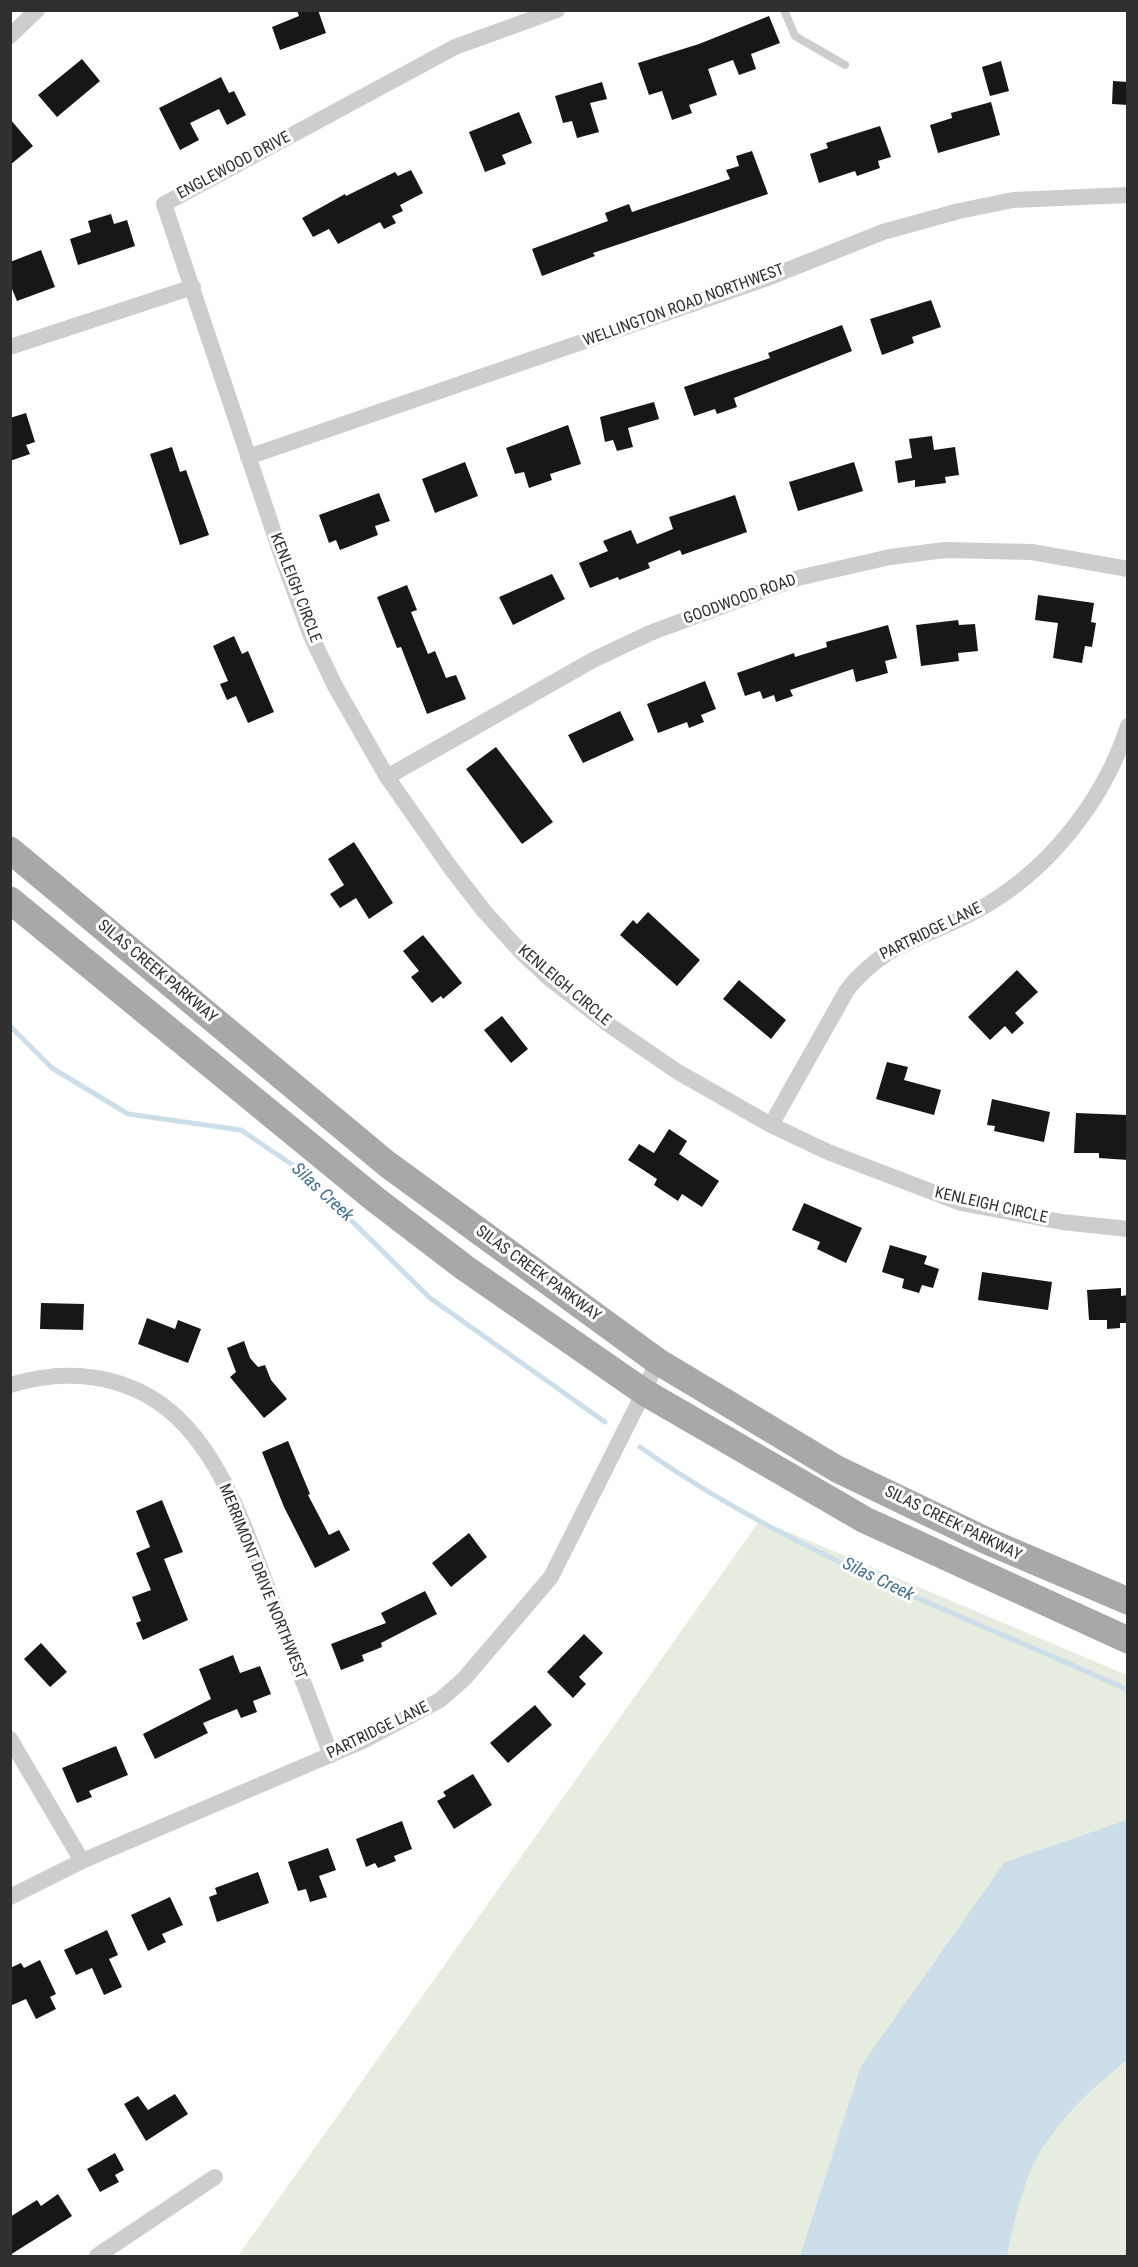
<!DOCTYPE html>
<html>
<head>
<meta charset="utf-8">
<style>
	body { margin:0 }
	#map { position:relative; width:1138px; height:2267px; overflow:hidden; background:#fff; font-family:"Roboto Condensed",sans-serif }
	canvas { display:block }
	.frame { position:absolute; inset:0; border:12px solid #303030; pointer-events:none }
</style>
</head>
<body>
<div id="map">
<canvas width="1138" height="2267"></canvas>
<div class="frame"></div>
</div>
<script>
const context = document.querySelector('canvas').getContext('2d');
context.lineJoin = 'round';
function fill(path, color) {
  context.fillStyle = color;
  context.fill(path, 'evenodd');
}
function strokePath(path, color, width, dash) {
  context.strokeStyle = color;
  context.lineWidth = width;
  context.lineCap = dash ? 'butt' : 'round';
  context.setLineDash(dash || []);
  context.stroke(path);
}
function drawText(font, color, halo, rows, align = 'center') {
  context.font = font + ' "Roboto Condensed",sans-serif';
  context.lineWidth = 6;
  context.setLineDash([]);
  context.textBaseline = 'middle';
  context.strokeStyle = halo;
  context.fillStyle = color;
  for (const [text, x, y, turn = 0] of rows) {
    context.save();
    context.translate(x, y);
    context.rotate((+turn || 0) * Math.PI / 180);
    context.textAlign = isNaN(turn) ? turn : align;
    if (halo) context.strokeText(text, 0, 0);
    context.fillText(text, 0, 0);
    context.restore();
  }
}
fill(new Path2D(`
	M 760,1520 L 1127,1675 L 1127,2256 L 238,2256 Z`), '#e6ecdf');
fill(new Path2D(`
	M 1127,1820 L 1127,2060 C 1095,2085 1063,2115 1041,2150 C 1024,2177 1013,2225 1007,2256 L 800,2256 L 861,2066 L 1005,1862 Z`), '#ccdeea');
strokePath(new Path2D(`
	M 10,1026 L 52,1068 L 128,1114 L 241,1130 L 300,1170 L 430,1298 L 605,1422
	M 640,1447 C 789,1553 963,1615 1128,1690`), '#ccdeea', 5);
fill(new Path2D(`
	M 297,10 L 318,10 L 326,33 L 280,50 L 272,27 L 299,16 Z
	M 769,16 L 780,43 L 751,54 L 756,69 L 739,75 L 733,60 L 708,69 L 717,95 L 689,105 L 692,113 L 672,120 L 662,91 L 649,95 L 638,63 L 699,44 Z
	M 82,59 L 100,81 L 57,117 L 38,95 Z
	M 1001,61 L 1009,91 L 990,96 L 982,67 Z
	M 221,77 L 229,93 L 234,91 L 246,115 L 227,125 L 219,109 L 190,123 L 199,140 L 180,150 L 159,108 Z
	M 1113,81 L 1128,82 L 1128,105 L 1112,104 Z
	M 602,82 L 607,99 L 590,103 L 599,132 L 577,138 L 572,121 L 563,123 L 555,96 Z
	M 991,102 L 1000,135 L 938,153 L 930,125 L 952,118 L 951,113 Z
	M 519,112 L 532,143 L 502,155 L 506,164 L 485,172 L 469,132 Z
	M 10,119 L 33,146 L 10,165 Z
	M 880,126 L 891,157 L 878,161 L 880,168 L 857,176 L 855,171 L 819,183 L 810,154 L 828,148 L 826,143 Z
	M 752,151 L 768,194 L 593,253 L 595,256 L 542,276 L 532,249 L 608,221 L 605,213 L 629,204 L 632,212 L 730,179 L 726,170 L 739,166 L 736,156 Z
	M 411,170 L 423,193 L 400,205 L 403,211 L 392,216 L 396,223 L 384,229 L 380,222 L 338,244 L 329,229 L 313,237 L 302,218 L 345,194 L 346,196 L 395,172 L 398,176 Z
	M 111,214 L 114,224 L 127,220 L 135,246 L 78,265 L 70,239 L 91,232 L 88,221 Z
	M 41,250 L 55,287 L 17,301 L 10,284 L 10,262 Z
	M 931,300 L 941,327 L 912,337 L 914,343 L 882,355 L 870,319 Z
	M 842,325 L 852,351 L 734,398 L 737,407 L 717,414 L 715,409 L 694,416 L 684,387 L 770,358 L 768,353 Z
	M 654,402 L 659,419 L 628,428 L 633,447 L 617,451 L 613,440 L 605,442 L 600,417 Z
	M 26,413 L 35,442 L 26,445 L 30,454 L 10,461 L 10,418 Z
	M 568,425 L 581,464 L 550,474 L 552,480 L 529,488 L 524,472 L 515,474 L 506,448 Z
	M 932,436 L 934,450 L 955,447 L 959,475 L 945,477 L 946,483 L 915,487 L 915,480 L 898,483 L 895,461 L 912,458 L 909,439 Z
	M 172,447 L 180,472 L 186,470 L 209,535 L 180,545 L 150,454 Z
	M 465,462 L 478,496 L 435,513 L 422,479 Z
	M 854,462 L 863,491 L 798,511 L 789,482 Z
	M 379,493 L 390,521 L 375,526 L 378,535 L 340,550 L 336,540 L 329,543 L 319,515 Z
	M 735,495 L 747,532 L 682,555 L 680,550 L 648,563 L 650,568 L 619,580 L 618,577 L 590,588 L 579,563 L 608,551 L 603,541 L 631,530 L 637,544 L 673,529 L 669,517 Z
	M 552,574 L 565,599 L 513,625 L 499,597 Z
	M 407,585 L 417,610 L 411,612 L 428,654 L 435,651 L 446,678 L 456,675 L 466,699 L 427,714 L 401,647 L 397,648 L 377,597 Z
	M 1038,595 L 1094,603 L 1091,622 L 1096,623 L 1092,647 L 1085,646 L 1082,663 L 1053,658 L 1058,623 L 1035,620 Z
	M 958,620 L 959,625 L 975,624 L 978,651 L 958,653 L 959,661 L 921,666 L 916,625 Z
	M 888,625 L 897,658 L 885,661 L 888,673 L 856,682 L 853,669 L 790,690 L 793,696 L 776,702 L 774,695 L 763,699 L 760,691 L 745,696 L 737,673 L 794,653 L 795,657 L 827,647 L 826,642 Z
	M 234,636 L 242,654 L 248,651 L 274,712 L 248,723 L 236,696 L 227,700 L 220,684 L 228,681 L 213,646 Z
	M 705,681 L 716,709 L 701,715 L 704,722 L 689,728 L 687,722 L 658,733 L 647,704 Z
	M 620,711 L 634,740 L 583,763 L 568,735 Z
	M 496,747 L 553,822 L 522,844 L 466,769 Z
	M 354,842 L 393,903 L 369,919 L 356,898 L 340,908 L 330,894 L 344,885 L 328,859 Z
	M 648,912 L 700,960 L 677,986 L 620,935 L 633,920 L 637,924 Z
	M 423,935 L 462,983 L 443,999 L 441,996 L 432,1003 L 411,977 L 419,971 L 403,951 Z
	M 1017,970 L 1038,992 L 1015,1013 L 1024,1023 L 1012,1034 L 1005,1026 L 990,1040 L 968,1017 Z
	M 739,980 L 786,1020 L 771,1039 L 723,999 Z
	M 502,1016 L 528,1049 L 511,1063 L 484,1030 Z
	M 887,1062 L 908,1067 L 904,1080 L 941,1090 L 934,1115 L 876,1099 Z
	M 992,1099 L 1050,1112 L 1044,1142 L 994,1131 L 995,1126 L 987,1125 Z
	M 1076,1113 L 1128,1115 L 1128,1160 L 1099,1158 L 1099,1153 L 1074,1153 Z
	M 669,1129 L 687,1141 L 679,1154 L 719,1181 L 702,1207 L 682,1194 L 678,1201 L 654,1185 L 657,1179 L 628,1160 L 639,1144 L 654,1153 Z
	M 804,1203 L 862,1228 L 846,1263 L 817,1249 L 820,1242 L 792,1230 Z
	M 890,1245 L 927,1256 L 924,1264 L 939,1269 L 933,1288 L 922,1285 L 919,1293 L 902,1288 L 904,1279 L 882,1272 Z
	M 982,1272 L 1052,1282 L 1048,1310 L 978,1300 Z
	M 1121,1288 L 1121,1296 L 1128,1295 L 1128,1323 L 1120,1323 L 1120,1328 L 1107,1329 L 1107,1320 L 1089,1320 L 1087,1290 Z
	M 41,1303 L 84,1304 L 83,1330 L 40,1329 Z
	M 147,1318 L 175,1329 L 178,1320 L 201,1329 L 188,1363 L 138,1344 Z
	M 244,1341 L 250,1358 L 258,1367 L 265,1365 L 271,1380 L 287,1399 L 264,1418 L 230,1377 L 236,1372 L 227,1348 Z
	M 288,1441 L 310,1494 L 308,1495 L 329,1535 L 339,1530 L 350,1550 L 315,1568 L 284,1507 L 262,1452 Z
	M 162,1500 L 183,1552 L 164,1559 L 188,1620 L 143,1640 L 136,1623 L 141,1621 L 132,1597 L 151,1590 L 136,1553 L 150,1547 L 136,1511 Z
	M 469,1533 L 487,1557 L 451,1587 L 432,1563 Z
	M 425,1591 L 437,1614 L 381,1643 L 382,1647 L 362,1655 L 364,1661 L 341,1670 L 331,1644 L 386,1623 L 381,1613 Z
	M 584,1634 L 603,1653 L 579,1677 L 586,1684 L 573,1698 L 547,1672 Z
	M 41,1643 L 67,1672 L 50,1687 L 24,1659 Z
	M 233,1655 L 240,1673 L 260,1666 L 271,1694 L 253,1701 L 257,1712 L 241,1718 L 237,1709 L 203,1723 L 208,1733 L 155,1759 L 143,1734 L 211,1699 L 199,1669 Z
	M 535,1705 L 552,1725 L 508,1763 L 490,1743 Z
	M 116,1746 L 128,1775 L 89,1791 L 92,1797 L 77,1803 L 62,1768 Z
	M 473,1774 L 492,1805 L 454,1829 L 437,1801 L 446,1796 L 443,1792 Z
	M 402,1821 L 412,1849 L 394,1856 L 396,1861 L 378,1868 L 375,1863 L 366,1867 L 356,1839 Z
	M 328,1848 L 336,1870 L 319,1876 L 327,1897 L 310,1902 L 306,1889 L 298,1891 L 288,1862 Z
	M 258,1872 L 269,1903 L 217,1922 L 209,1897 L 217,1894 L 215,1888 Z
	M 170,1897 L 183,1925 L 162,1934 L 166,1942 L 148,1951 L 131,1915 Z
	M 107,1930 L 118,1955 L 109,1959 L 122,1987 L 104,1995 L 92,1968 L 76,1975 L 64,1950 Z
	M 40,1960 L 56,1994 L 50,1997 L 56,2009 L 36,2019 L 26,1999 L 10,2006 L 10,1968 L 21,1963 L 24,1968 Z
	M 175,2094 L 188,2114 L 146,2141 L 124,2104 L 138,2096 L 148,2110 Z
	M 115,2153 L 124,2170 L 115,2175 L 119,2182 L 100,2192 L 87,2169 Z
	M 58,2194 L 72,2216 L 10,2255 L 10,2217 L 37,2200 L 41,2206 Z`), '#171717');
strokePath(new Path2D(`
	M 784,10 L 795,36 L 845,65`), '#cdcdcd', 8);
strokePath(new Path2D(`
	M 557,10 L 455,47 L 164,204 L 281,554 L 311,636 L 335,686 L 387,777 L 450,867 L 484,911 L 521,952 L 550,979 L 612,1027 L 678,1072 L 771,1125 L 828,1152 L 961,1203 L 1062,1222 L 1128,1229
	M 10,36 L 37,10
	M 10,347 L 193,287
	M 248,457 L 765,279 L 883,232 L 959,211 L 1013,200 L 1128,195
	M 387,777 L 593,660 L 650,633 L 798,578 L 890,557 L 945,550 L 1032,552 L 1128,569
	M 771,1125 L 847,990 C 885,942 924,939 974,912 C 1046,874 1103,803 1128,726
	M 10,1385 C 79,1364 149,1378 195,1437 C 231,1482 251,1544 271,1597 C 291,1650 311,1702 331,1755
	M 10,1739 L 82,1861
	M 10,1897 L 82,1861 L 363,1741 L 440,1700 L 464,1679 L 551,1577 L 644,1392 L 657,1361
	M 97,2256 L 215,2177`), '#cdcdcd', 16);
strokePath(new Path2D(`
	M 10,850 L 387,1164 L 657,1361 L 837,1469 L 987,1541 L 1128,1601
	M 10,900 L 376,1200 L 465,1268 L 644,1392 L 865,1520 L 1128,1640`), '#a8a8a8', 27);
drawText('16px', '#303030', '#fff', [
	["ENGLEWOOD DRIVE",234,166,-28],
	["WELLINGTON ROAD NORTHWEST",684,306,-20],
	["KENLEIGH CIRCLE",295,588,69],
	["GOODWOOD ROAD",740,600,-20],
	["PARTRIDGE LANE",931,932,-26],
	["SILAS CREEK PARKWAY",157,972,40],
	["KENLEIGH CIRCLE",564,986,40],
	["KENLEIGH CIRCLE",991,1206,13],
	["SILAS CREEK PARKWAY",538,1274,36],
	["SILAS CREEK PARKWAY",953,1524,26],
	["MERRIMONT DRIVE NORTHWEST",262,1582,68],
	["PARTRIDGE LANE",378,1731,-26]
]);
drawText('italic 18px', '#426f8d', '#fff', [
	["Silas Creek",322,1193,43],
	["Silas Creek",878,1580,26]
]);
</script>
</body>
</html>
